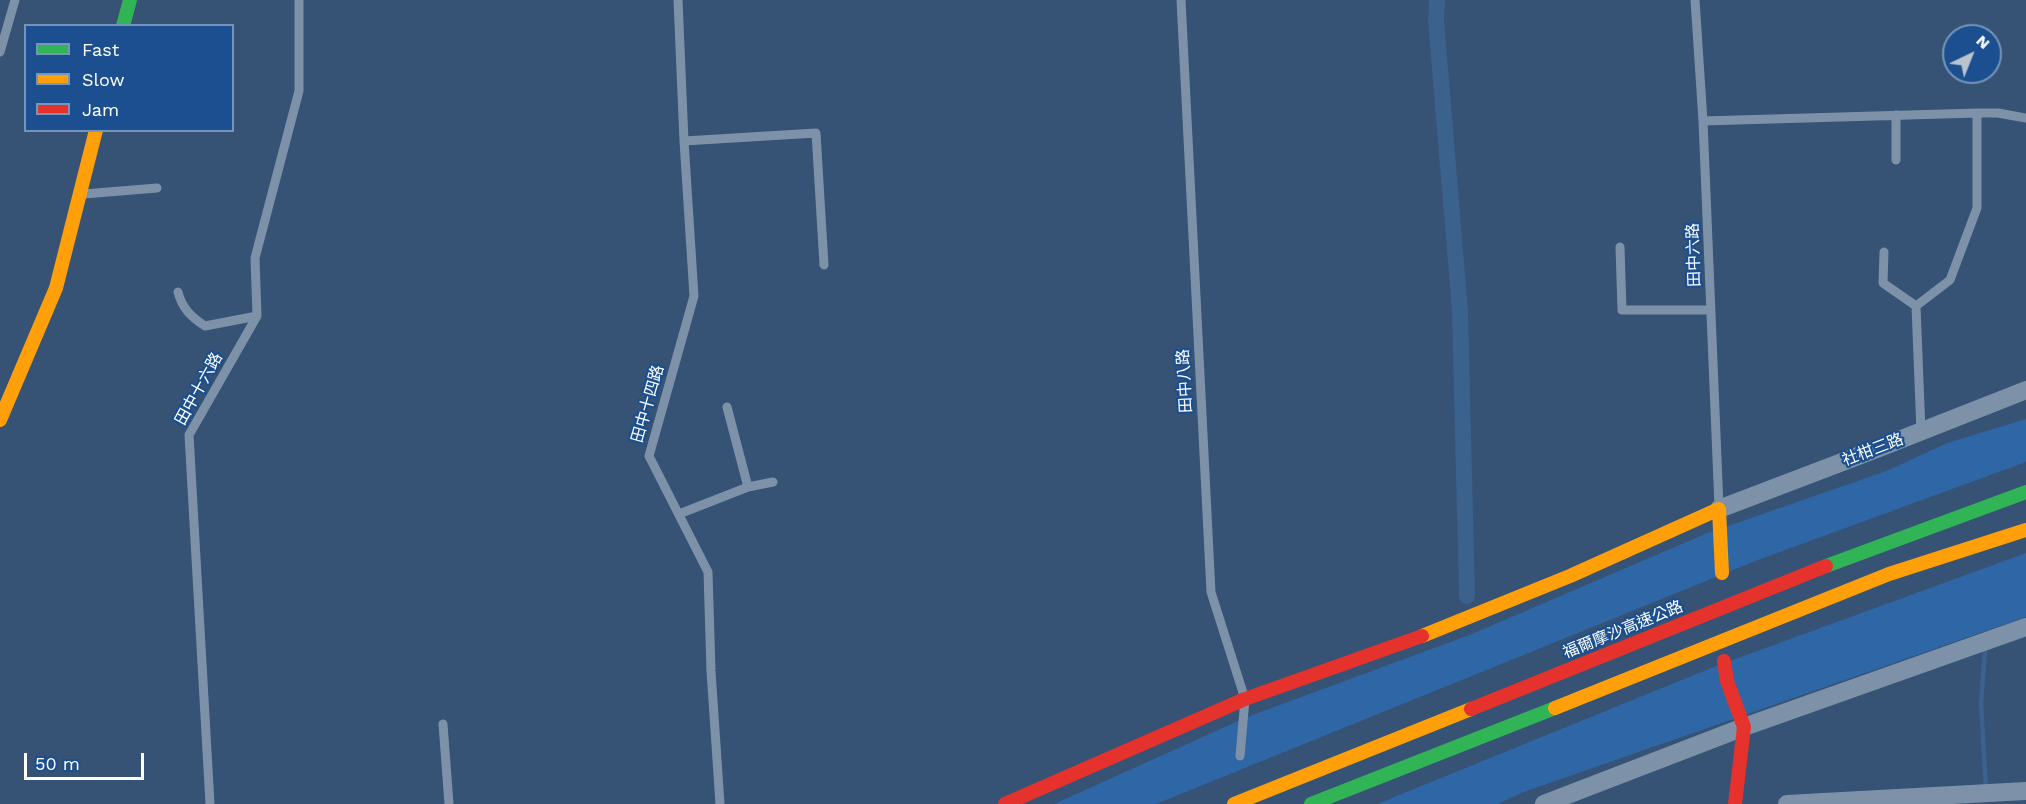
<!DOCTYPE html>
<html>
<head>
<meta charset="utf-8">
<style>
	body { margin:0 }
	#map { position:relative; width:2026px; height:804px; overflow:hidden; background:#365274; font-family:"Work Sans",sans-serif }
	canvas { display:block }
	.legend { position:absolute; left:24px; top:24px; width:210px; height:108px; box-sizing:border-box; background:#1b4f8f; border:2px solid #7695bc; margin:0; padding:8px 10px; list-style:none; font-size:18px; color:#fff }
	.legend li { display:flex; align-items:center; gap:12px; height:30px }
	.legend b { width:30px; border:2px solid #7695bc }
	.north { position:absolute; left:1942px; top:24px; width:60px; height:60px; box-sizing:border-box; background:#1b4f8f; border:2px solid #7695bc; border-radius:50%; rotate:43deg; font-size:16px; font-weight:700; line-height:24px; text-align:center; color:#fff }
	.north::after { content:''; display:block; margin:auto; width:21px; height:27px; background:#b9c2ce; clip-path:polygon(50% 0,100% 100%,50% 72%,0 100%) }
	.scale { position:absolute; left:24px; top:753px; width:120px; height:27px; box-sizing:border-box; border:3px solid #fff; border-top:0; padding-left:8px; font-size:18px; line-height:21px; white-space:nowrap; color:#fff; -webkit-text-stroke:4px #1b4f8f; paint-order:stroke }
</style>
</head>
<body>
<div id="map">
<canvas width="2026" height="804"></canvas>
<ul class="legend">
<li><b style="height:8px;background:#30b455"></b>Fast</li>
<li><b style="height:8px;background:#ff9f0a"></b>Slow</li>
<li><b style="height:8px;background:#e5322d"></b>Jam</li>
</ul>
<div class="north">N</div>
<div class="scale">50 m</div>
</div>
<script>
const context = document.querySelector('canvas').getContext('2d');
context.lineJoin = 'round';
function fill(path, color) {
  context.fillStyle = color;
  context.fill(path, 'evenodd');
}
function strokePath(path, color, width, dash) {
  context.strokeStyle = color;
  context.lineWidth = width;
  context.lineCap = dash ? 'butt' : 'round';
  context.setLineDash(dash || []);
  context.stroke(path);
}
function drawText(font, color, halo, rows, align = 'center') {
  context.font = font + ' "Work Sans","Noto Sans TC",sans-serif';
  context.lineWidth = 4.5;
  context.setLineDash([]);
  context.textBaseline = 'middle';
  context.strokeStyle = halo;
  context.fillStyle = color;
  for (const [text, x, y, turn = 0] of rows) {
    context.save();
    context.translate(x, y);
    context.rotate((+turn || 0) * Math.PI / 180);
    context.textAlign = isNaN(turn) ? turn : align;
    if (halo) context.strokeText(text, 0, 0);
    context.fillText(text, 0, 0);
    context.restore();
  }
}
fill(new Path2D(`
	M 2026,419 L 2026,462 L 1758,560 L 1156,804 L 1054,804 L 1247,717 L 1472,634 L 1705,534 L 1889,470 L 1947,443 Z
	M 2026,553 L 2026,617 L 1521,793 L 1498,804 L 1377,804 L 1716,666 Z`), '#2f66a5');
strokePath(new Path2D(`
	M 1985,650 L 1981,704 L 1986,789`), '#3b618d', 4.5);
strokePath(new Path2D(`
	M 1437,0 L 1436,21 L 1460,311 L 1467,596`), '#3b618d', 16);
strokePath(new Path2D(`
	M 678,0 L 684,141 L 694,296 L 649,456 L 708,572 L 711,671 L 720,804
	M 1181,0 L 1211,592 L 1245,699 L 1240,756
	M 1695,0 L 1703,121 L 1719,507
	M 0,52 L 15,0
	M 1703,121 L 1977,113 L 1998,113 L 2026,118
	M 684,141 L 816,133 L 824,265
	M 1896,160 L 1896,115
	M 84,194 L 157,188
	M 1620,247 L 1622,310 L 1711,310
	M 1884,252 L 1883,283 L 1916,306
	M 178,292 C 182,308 191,317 205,326 L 257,316
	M 727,407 L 748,487
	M 1921,432 L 1916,306 L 1950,280 L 1977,208 L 1977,113
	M 679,514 L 748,487 L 773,482
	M 443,724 L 449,804
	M 210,804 L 189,435 L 257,316 L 255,258 L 299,91 L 299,0`), '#7d92a8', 9);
strokePath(new Path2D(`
	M 1719,509 L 1879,448 L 2026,390
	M 1544,804 L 1744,727 L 2026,627
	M 1787,804 L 2026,791`), '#7d92a8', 18);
strokePath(new Path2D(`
	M 123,26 L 130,0
	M 1826,566 L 2026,492
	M 1311,804 L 1555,708`), '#30b455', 14);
strokePath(new Path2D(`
	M 0,420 L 56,288 L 96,130
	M 1422,636 L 1570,576 L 1719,509 L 1722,573
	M 1555,708 L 1889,574 L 2026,530
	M 1234,804 L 1471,709`), '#ff9f0a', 14);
strokePath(new Path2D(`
	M 1724,661 L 1727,681 L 1744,727 L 1735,804
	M 1471,709 L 1826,566
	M 1005,804 L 1245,699 L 1422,636`), '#e5322d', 14);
drawText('16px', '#fff', '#1b4f8f', [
	["田中六路",1694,255,-92],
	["田中八路",1185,381,-93],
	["田中十六路",199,389,-61],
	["田中十四路",648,404,-74],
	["社柑三路",1873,450,-21],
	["福爾摩沙高速公路",1623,630,-22]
]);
</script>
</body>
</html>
